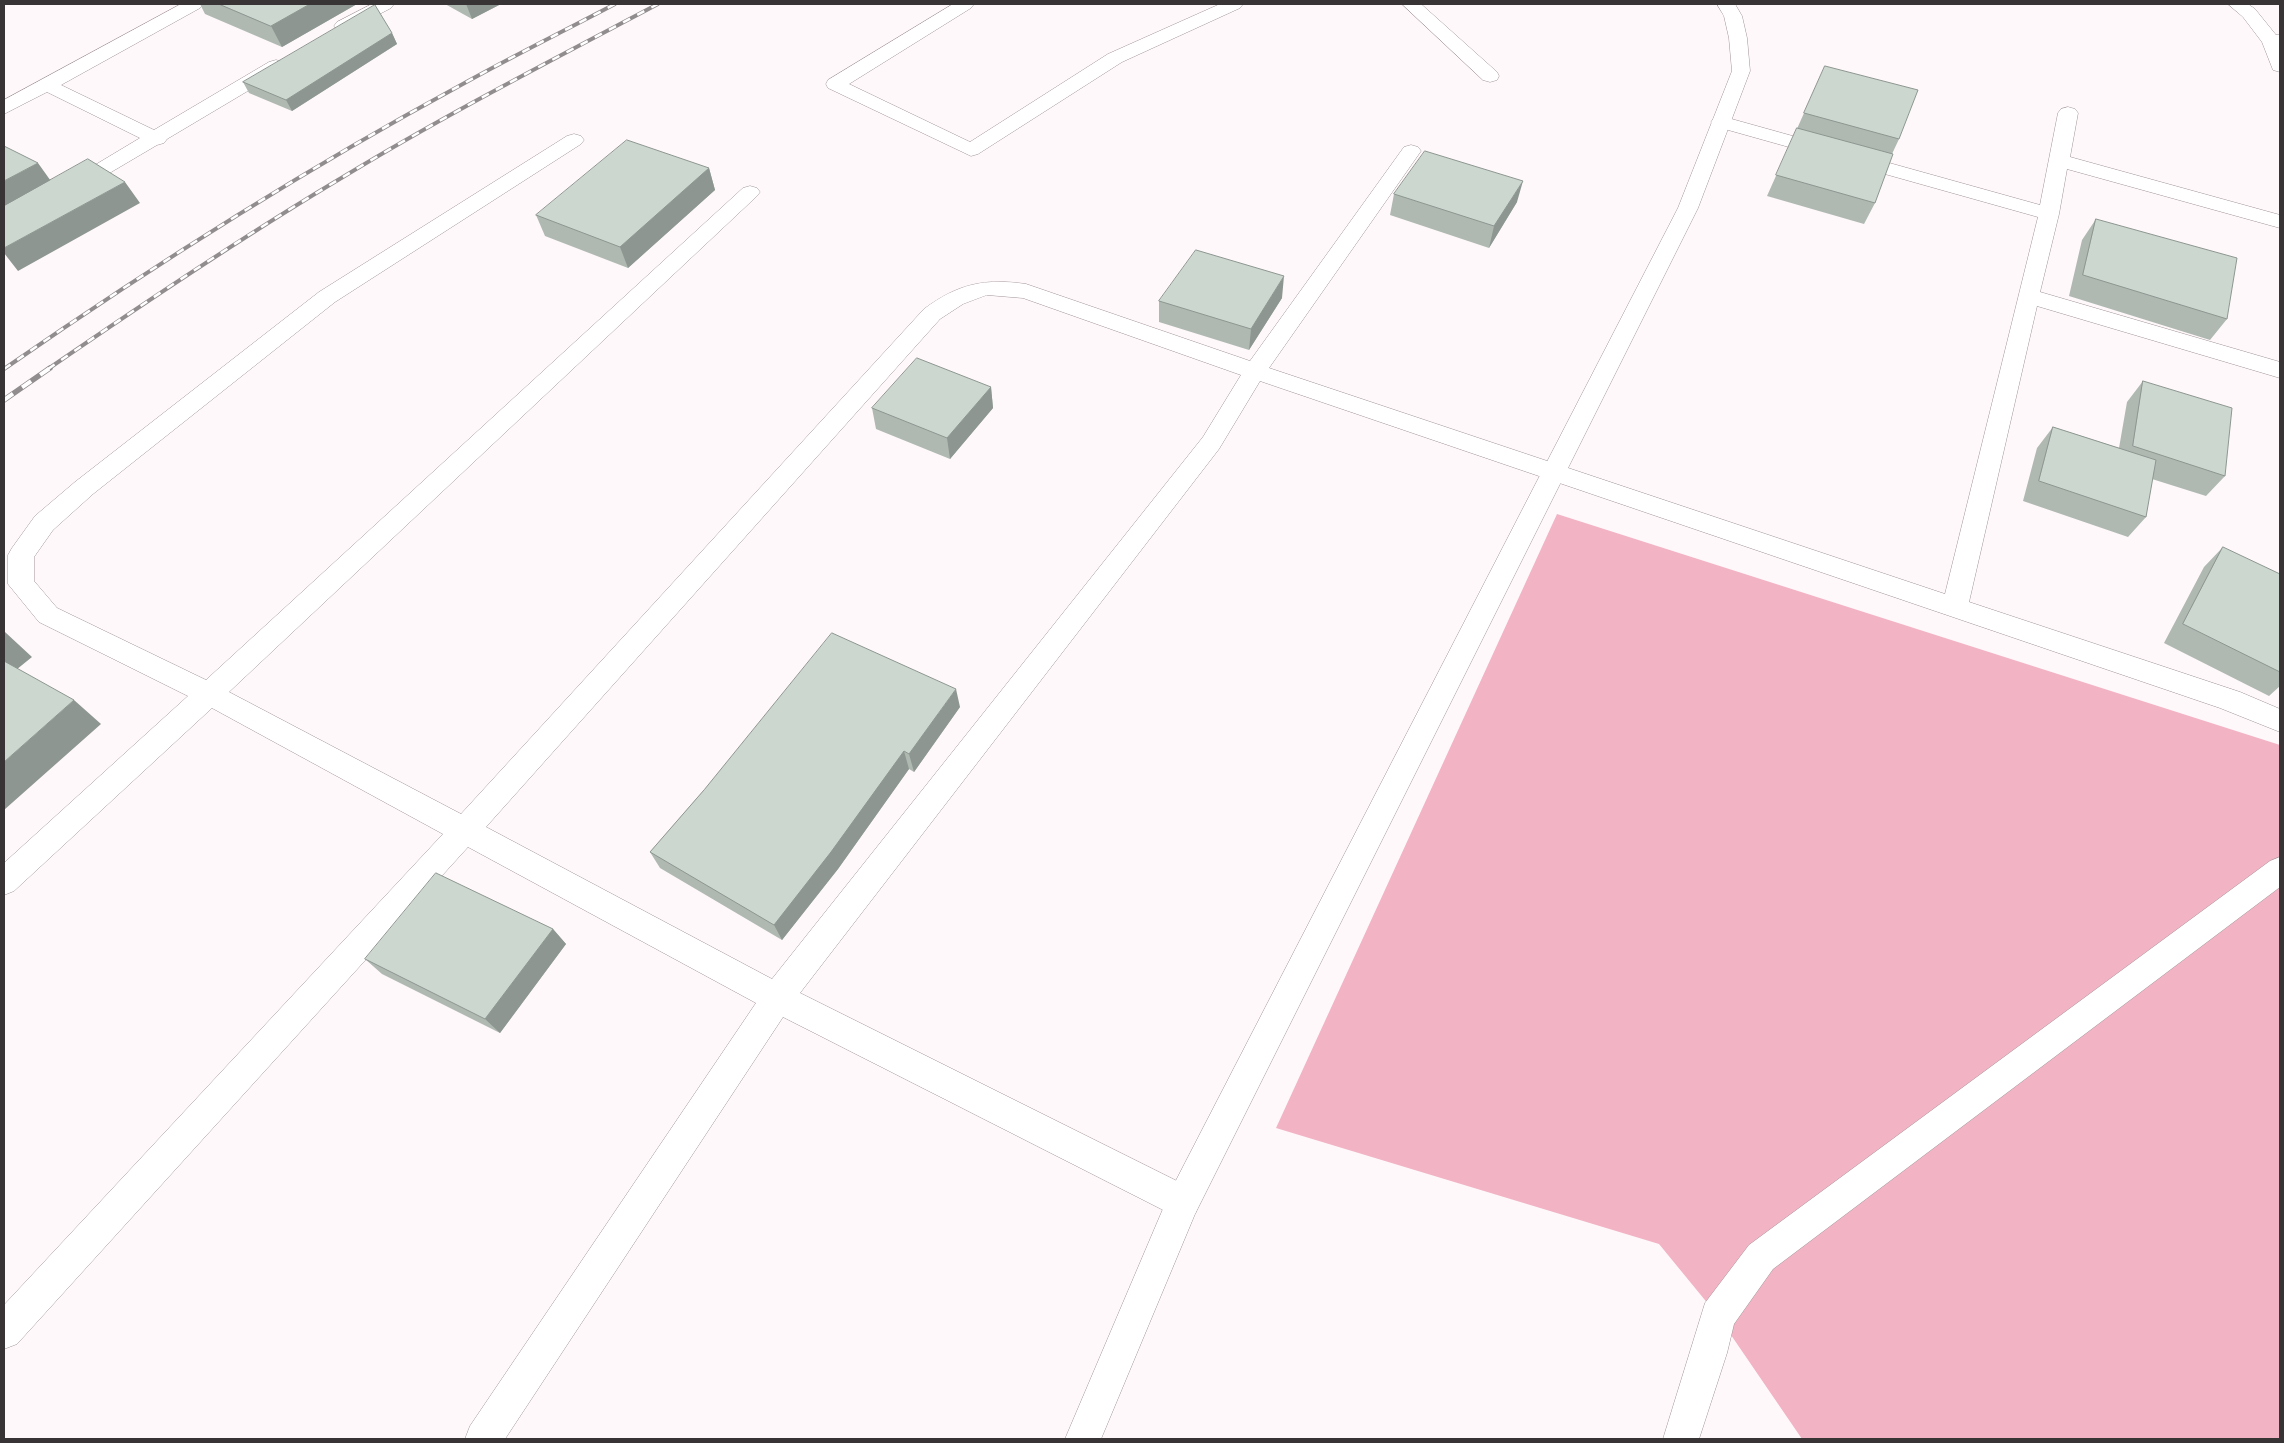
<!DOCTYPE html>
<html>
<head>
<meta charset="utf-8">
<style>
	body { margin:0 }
	#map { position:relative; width:2284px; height:1443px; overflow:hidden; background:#fef8fa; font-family:"Asap Condensed",sans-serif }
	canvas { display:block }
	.frame { position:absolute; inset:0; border:5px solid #383334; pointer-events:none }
</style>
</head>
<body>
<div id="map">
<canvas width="2284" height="1443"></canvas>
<div class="frame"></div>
</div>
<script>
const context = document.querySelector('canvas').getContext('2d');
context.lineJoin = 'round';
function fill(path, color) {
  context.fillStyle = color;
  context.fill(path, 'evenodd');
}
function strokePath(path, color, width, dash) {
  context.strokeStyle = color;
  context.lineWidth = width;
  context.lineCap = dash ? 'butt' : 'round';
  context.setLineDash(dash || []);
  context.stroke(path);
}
fill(new Path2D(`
	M 1557,514 L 2280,745 L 2280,1439 L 1802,1439 L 1718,1316 L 1659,1244 L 1276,1128 Z`), '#f2b3c5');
const minor = new Path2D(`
	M 181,4 L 203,4 L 200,8 L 61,85 L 154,130 L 269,62 L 276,60 L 283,62 L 285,66 L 283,70 L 167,139 L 164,143 L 157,145 L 79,191 L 72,193 L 65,191 L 62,187 L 65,183 L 140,138 L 47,92 L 4,114 L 4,100 Z
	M 372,4 L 394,4 L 391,8 L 349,30 L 337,30 L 334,26 L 337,22 Z
	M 953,4 L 974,4 L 971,8 L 849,84 L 970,142 L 1108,54 L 1220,4 L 1243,4 L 1240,8 L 1122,62 L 978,154 L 971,156 L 828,88 L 826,84 L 828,80 Z
	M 1402,4 L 1421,4 L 1497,72 L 1499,76 L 1497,80 L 1490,82 L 1483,80 Z
	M 2228,4 L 2248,4 L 2255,9 L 2276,35 L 2280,35 L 2280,72 L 2273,70 L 2262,42 L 2243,17 Z
	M 2068,107 L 2075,109 L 2078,113 L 2070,157 L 2280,215 L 2280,228 L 2067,169 L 2059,214 L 2040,292 L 2280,362 L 2280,378 L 2037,306 L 1969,602 L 2240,692 L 2280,709 L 2280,732 L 2220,708 L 1260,381 L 1219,449 L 800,993 L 1195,1190 L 1200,1202 L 1195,1214 L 1183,1219 L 1171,1214 L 783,1017 L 505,1439 L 465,1439 L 470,1426 L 756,1003 L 468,847 L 17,1344 L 4,1349 L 4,1305 L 443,834 L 212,708 L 14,891 L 4,895 L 4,863 L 188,696 L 39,622 L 8,584 L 8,555 L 12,548 L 35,516 L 75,482 L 319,292 L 567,136 L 574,134 L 581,136 L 584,140 L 581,144 L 335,302 L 93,494 L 53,530 L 34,557 L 34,581 L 57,608 L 206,680 L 743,188 L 750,186 L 757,188 L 760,192 L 757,196 L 229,692 L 461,814 L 924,309 C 958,284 984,278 1026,284 L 1250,361 L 1404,147 L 1411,145 L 1418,147 L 1421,151 L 1269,368 L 1945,594 L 2038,217 L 1714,126 L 1711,122 L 1714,118 L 1721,116 L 1728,118 L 2040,205 L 2058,113 L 2061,109 ZM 987,295 L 1023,298 L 1241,375 L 1203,437 L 772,979 L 486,827 L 940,319 L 963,304 Z
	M 2280,857 L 2280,887 L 1773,1269 L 1734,1324 L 1727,1353 L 1699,1439 L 1663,1439 L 1705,1303 L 1749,1245 L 2270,861 Z`);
const tertiary = new Path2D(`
	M 1717,4 L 1735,4 L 1742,16 L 1747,38 L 1750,71 L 1698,208 L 1195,1214 L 1101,1439 L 1065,1439 L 1171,1190 L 1678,208 L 1732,71 L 1729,38 L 1724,16 Z`);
strokePath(minor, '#a19497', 1);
strokePath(tertiary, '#a19497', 1);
fill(minor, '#fff');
fill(tertiary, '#fff');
const railFar1 = new Path2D(`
	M 4,369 C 151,267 304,170 461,85 C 511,57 564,31 615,4
	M 48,369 C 144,303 242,237 343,177 C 445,115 552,60 658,4`);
const rail = new Path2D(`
	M 4,400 L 50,368`);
strokePath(railFar1, '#918c8d', 4);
strokePath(rail, '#918c8d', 5.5);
strokePath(railFar1, '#fff', 2.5, [8]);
strokePath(rail, '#fff', 4, [11]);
fill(new Path2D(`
	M 200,4 L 357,4 L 282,47 L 205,14 Z
	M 445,4 L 501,4 L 472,19 Z
	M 392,33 L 397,44 L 292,111 L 249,93 L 243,82 Z
	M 1825,66 L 1899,139 L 1892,154 L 1875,203 L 1864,224 L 1767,196 Z
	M 709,168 L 715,190 L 628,268 L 545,236 L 536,215 Z
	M 1394,194 L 1517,202 L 1489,248 L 1390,215 Z
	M 2096,219 L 2227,319 L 2210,340 L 2069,296 L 2082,240 Z
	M 1282,298 L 1249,350 L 1159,322 L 1159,301 Z
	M 2143,381 L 2225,476 L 2206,496 L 2152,479 L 2146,517 L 2128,537 L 2023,501 L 2037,448 L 2053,427 L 2119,448 L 2127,402 Z
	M 991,387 L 993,408 L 950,459 L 876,429 L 872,408 Z
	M 2223,547 L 2280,672 L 2280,686 L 2269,696 L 2164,643 L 2204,567 Z
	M 960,707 L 914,772 L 909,769 L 838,869 L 782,940 L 660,868 L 650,852 L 704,790 Z
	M 553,929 L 566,944 L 500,1033 L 382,974 L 365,959 Z`), '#afb9b2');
fill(new Path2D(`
	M 310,4 L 357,4 L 282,47 L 271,26 Z
	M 466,4 L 501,4 L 472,19 Z
	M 392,33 L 397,44 L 292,111 L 286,100 Z
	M 38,163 L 53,184 L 4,212 L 4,181 Z
	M 709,168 L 715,190 L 628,268 L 620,247 Z
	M 1523,181 L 1517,202 L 1489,248 L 1494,226 Z
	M 125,182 L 140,203 L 18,271 L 4,253 L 4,248 Z
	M 1284,276 L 1282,298 L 1249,350 L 1251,329 Z
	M 991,387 L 993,408 L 950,459 L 947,438 Z
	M 5,632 L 32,657 L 11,674 L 4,668 L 4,633 Z
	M 956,689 L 960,707 L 914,772 L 909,754 Z
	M 74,700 L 101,724 L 4,810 L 4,762 Z
	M 904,751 L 909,769 L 838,869 L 782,940 L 774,925 Z
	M 553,929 L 566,944 L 500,1033 L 485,1019 Z`), '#8e9691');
const building = new Path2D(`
	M 219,4 L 310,4 L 271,26 Z
	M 375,5 L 392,33 L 286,100 L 243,82 Z
	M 1825,66 L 1918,90 L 1899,139 L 1804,113 Z
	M 1797,128 L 1893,154 L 1875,203 L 1776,175 Z
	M 627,140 L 709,168 L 620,247 L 536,215 Z
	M 4,146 L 38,163 L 4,181 Z
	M 1425,151 L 1523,181 L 1494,226 L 1394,194 Z
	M 88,159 L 125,182 L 4,248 L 4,206 Z
	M 2096,219 L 2237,258 L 2227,319 L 2083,275 Z
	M 1196,250 L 1284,276 L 1251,329 L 1159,301 Z
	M 917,358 L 991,387 L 947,438 L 872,408 Z
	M 2143,381 L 2232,408 L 2225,476 L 2133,446 Z
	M 2053,427 L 2156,460 L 2146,517 L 2039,481 Z
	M 2223,547 L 2280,574 L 2280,672 L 2183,624 Z
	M 832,633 L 956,689 L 909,754 L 904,751 L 831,852 L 774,925 L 650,852 L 704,790 Z
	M 4,661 L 74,700 L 4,762 Z
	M 436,873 L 553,929 L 485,1019 L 365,959 Z`);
fill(building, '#cbd7cf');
strokePath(building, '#8e9691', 1);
</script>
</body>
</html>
